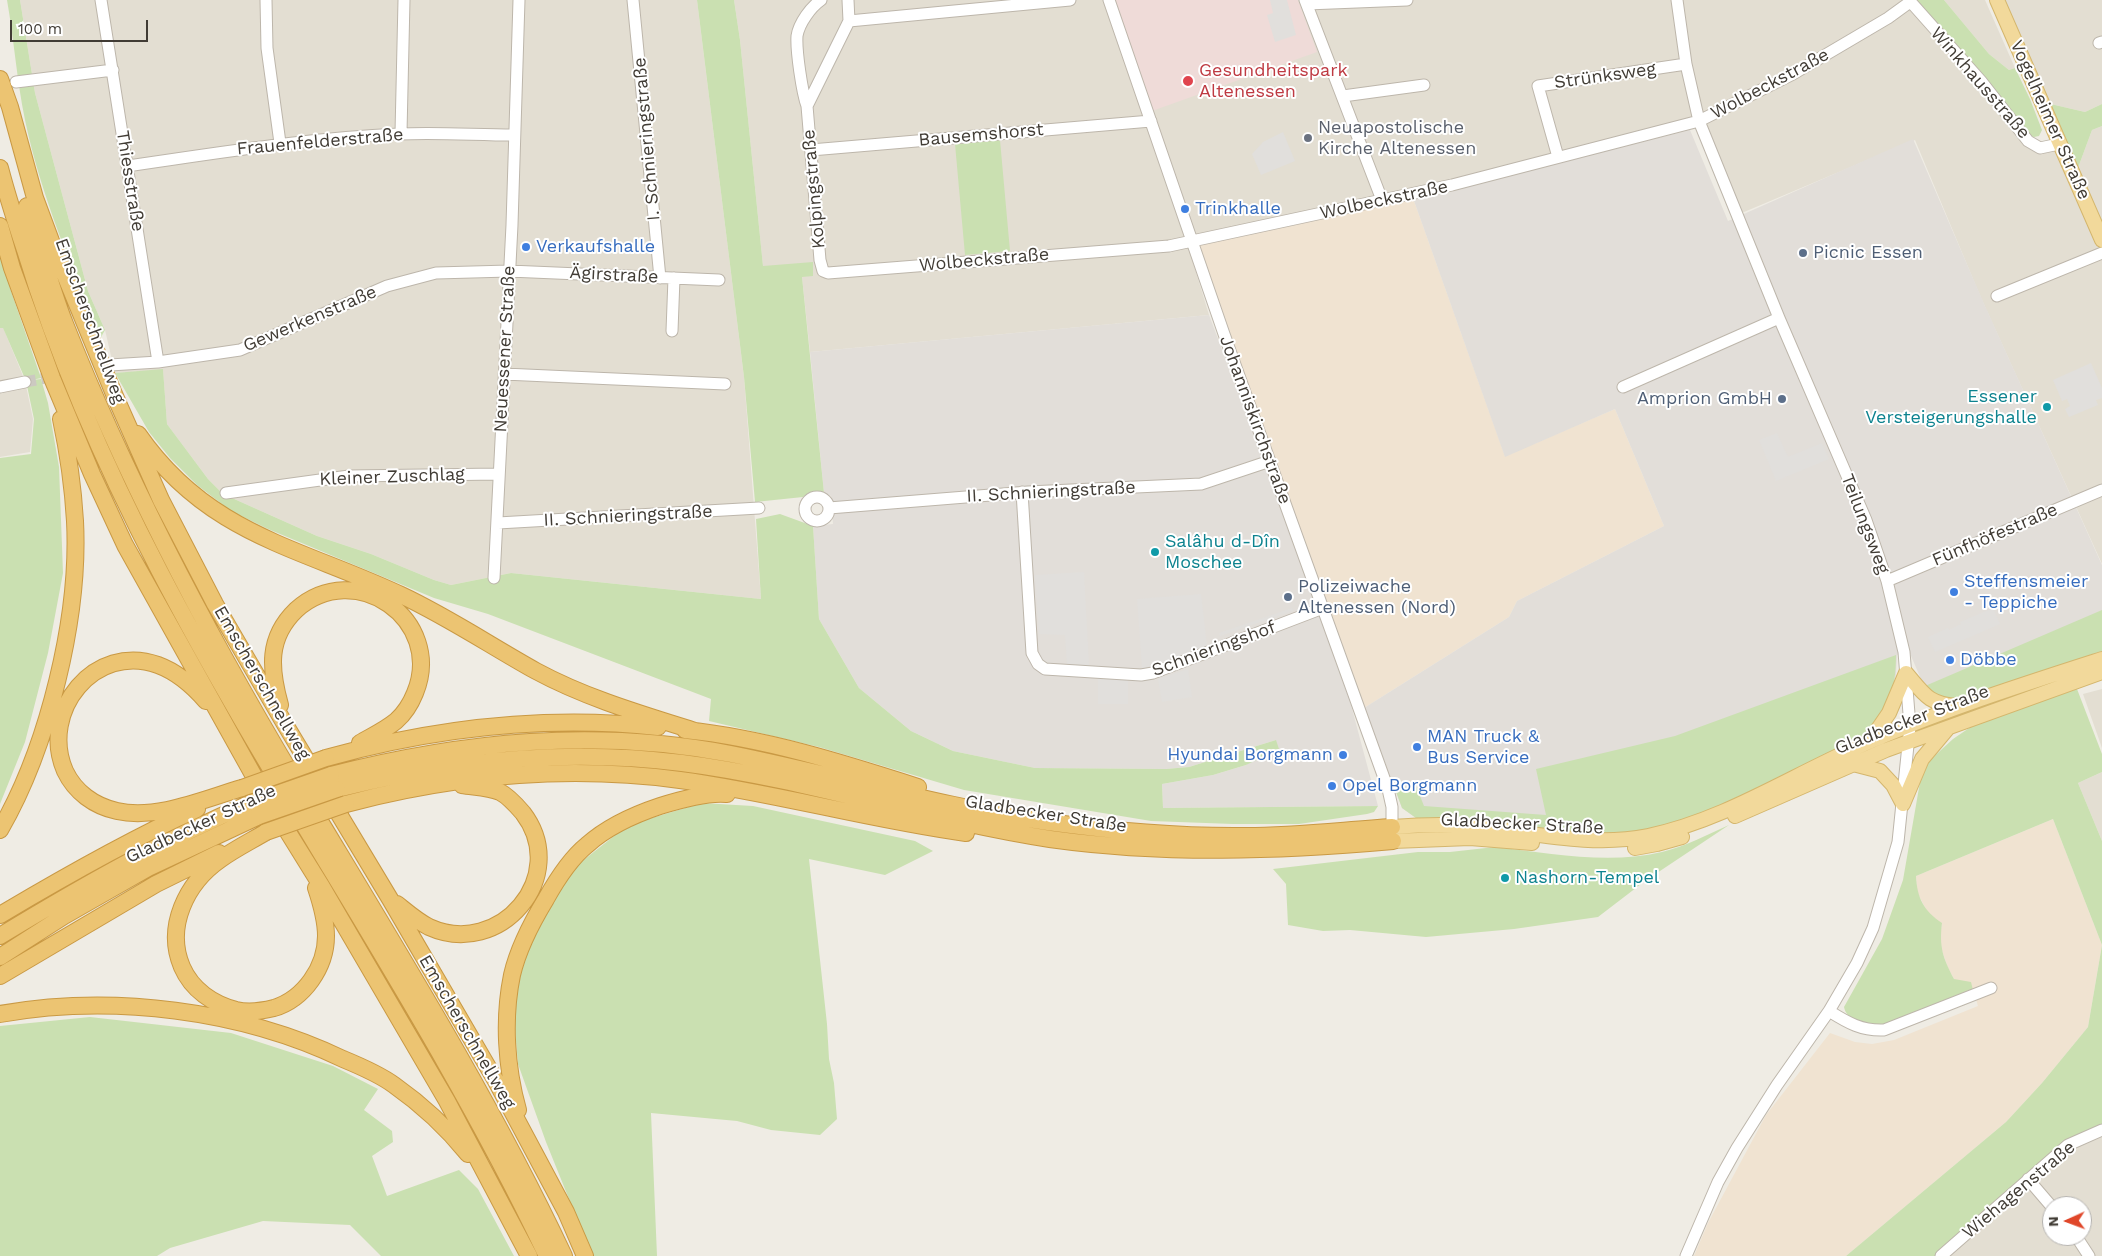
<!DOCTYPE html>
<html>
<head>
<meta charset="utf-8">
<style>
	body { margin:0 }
	#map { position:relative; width:2102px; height:1256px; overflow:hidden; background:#efece4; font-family:"Work Sans",sans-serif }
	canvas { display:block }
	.north { position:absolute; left:2042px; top:1196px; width:50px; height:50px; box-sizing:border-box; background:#fff; border:1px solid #b3b1ae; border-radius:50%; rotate:268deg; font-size:14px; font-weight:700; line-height:20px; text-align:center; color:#413c35 }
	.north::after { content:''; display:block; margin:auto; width:18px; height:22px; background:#e0472a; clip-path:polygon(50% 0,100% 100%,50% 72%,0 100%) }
	.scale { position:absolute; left:10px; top:20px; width:138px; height:22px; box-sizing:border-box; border:2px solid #413c35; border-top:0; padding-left:6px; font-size:15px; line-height:18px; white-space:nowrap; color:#413c35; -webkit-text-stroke:4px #fff; paint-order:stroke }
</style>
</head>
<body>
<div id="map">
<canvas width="2102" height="1256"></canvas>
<div class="north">N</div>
<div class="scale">100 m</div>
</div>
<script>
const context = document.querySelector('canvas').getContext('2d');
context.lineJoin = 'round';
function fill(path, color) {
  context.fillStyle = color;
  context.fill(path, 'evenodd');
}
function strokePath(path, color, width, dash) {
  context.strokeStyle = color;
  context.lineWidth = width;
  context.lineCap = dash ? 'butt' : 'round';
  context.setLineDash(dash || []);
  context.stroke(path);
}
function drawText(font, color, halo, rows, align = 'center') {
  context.font = font + ' "Work Sans",sans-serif';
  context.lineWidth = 4;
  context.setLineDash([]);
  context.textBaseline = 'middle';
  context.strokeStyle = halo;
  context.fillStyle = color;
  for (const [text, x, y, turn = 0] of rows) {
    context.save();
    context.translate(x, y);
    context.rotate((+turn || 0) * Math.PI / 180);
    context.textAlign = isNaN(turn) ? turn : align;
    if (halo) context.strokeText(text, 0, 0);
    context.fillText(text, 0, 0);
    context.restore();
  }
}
fill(new Path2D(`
	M 20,0 L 697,0 L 744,377 L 761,599 L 511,573 L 451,585 L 434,580 L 371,554 L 317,536 L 223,494 L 208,479 L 167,424 L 163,370 L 115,373 L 105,330 L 88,291 L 35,93 Z
	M 734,0 L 1908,0 L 1887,17 L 1697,120 L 1449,183 L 1186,239 L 1209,315 L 810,352 L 802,277 L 763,266 L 740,40 Z
	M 1944,0 L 1985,0 L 2015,68 L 2009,70 L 1989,54 Z
	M 1998,0 L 2102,0 L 2102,104 L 2085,112 L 2042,102 Z
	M 1911,3 L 2028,141 L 2059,145 L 2102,241 L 2102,564 L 1981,298 L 1915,140 L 1737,215 L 1701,122 Z
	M 2102,126 L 2102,238 L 2075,176 L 2092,130 Z
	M 0,320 L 25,381 L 33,419 L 30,452 L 0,457 Z
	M 2102,689 L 2102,748 L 2083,694 Z
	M 2102,772 L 2102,841 L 2078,783 Z
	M 2102,1126 L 2102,1256 L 1943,1256 L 2028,1182 ZM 2052,1206 L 2082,1206 L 2082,1236 L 2052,1236 Z`), '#e3ded2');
fill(new Path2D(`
	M 1413,198 L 1505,456 L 1615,409 L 1664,526 L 1517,601 L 1509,617 L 1364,708 L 1198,244 Z
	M 2053,819 L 2102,945 L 2088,1027 L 2042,1083 L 2006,1122 L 1846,1256 L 1694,1256 L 1708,1223 L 1766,1115 L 1830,1033 L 1855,1042 L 1872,1044 L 1894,1040 L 1978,1006 L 1975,996 L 1954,979 L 1948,968 L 1939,942 L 1942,924 L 1929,915 L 1917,892 L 1916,876 Z`), '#f0e3d1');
fill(new Path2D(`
	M 1690,130 L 1728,221 L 1913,139 L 1982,299 L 2102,565 L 2102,652 L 1976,693 L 1950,700 L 1923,684 L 1909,651 L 1897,655 L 1896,675 L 1891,694 L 1705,813 L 1416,818 L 1402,808 L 1364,708 L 1509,617 L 1517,601 L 1664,526 L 1615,409 L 1505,457 L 1413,198 Z
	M 1209,315 L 1266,466 L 1318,610 L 1351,705 L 1378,806 L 1163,808 L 1162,784 L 1213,775 L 1246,765 L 1276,740 L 1189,767 L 1166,769 L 1035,768 L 953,751 L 911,731 L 859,688 L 819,619 L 813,526 L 833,524 L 831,496 L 824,493 L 810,352 Z`), '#e2ded9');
fill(new Path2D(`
	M 1113,0 L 1298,0 L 1317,52 L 1152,111 Z`), '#efdbd8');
fill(new Path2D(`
	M 7,0 L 20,0 L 35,93 L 88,291 L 105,330 L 100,339 C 72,267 41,196 25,120 C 17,81 14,40 7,0 Z
	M 697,0 L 734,0 L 740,40 L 763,266 L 813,262 L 813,276 L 802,277 L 824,493 L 810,492 L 803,497 L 755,502 L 744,377 Z
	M 1909,0 L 1944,0 L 1989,54 L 2009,70 L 2015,68 L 2030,99 L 2042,130 L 2039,136 L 2034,137 L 2029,135 Z
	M 2042,102 L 2085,112 L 2102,104 L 2102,126 L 2092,130 L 2075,176 Z
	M 1000,140 L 1010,251 L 965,255 L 955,144 Z
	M 0,246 L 10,288 L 41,378 L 32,380 L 41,379 L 48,403 L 59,467 L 63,573 L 48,653 L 25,742 L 0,804 L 0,458 L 31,454 L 34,419 L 26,381 L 3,328 L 0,328 Z
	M 163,369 L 167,424 L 208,479 L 223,494 L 317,536 L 371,554 L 434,580 L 451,585 L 511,573 L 761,599 L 756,519 L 780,514 L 813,526 L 819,619 L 859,688 L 911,731 L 953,751 L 1035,768 L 1166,769 L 1189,767 L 1276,740 L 1279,749 L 1246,765 L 1213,775 L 1162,784 L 1163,808 L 1378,806 L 1374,812 L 1367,814 L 1299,824 L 1233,824 L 1151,821 L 964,790 L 819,747 L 709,721 L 711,699 L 488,614 L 434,598 L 268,529 L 231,511 L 197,485 L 170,458 L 149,432 L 115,373 Z
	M 2102,610 L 2102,651 L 1976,693 L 1950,700 L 1933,694 L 1925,686 Z
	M 1896,655 C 1896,690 1888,713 1863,738 L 1705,813 L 1652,831 L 1582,835 L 1454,819 L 1416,818 L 1402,808 L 1395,789 L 1416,786 L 1424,806 L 1546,815 L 1536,769 L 1675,736 Z
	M 2077,689 L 2102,754 L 2102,772 L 2078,783 L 2102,841 L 2102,1126 L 2066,1143 L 1939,1256 L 1846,1256 L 2006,1122 L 2042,1083 L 2088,1027 L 2102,945 L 2053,819 L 1916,876 C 1917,898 1924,911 1942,923 C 1939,947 1943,958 1954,979 L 1971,982 L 1973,990 C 1946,1001 1913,1017 1886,1024 C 1872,1028 1847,1023 1844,1007 L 1882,939 L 1903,880 L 1920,782 L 1929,761 L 1953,739 L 1978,722 Z
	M 702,803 L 753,806 L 915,841 L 933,851 L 885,875 L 809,859 L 827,1024 L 829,1059 L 834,1083 L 837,1119 L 820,1135 L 771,1130 L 737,1121 L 651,1113 L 657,1256 L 592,1256 L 546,1142 L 518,1064 L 514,1018 L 519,971 L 535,931 L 553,897 L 576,866 L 628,825 Z
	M 1729,825 L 1645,881 L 1598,917 L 1514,929 L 1426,937 L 1350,930 L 1323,931 L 1288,925 L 1286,884 L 1273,869 L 1418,852 L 1450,852 L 1495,847 C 1551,853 1607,865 1662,852 C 1686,846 1707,835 1729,825 Z
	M 90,1017 L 231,1033 L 333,1066 L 378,1089 L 364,1110 L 392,1131 L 393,1142 L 372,1156 L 387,1196 L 459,1170 L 478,1189 L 514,1256 L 381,1256 L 350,1225 L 263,1221 L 170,1248 L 157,1256 L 0,1256 L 0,1026 Z`), '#cae0b1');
fill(new Path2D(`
	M 1270,0 L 1287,0 L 1296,35 L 1275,42 L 1267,15 L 1273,13 Z
	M 1283,132 L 1295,161 L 1261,175 L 1252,154 L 1263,142 Z
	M 2091,363 L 2102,388 L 2102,398 L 2096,400 L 2098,405 L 2069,417 L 2065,409 L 2070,406 L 2067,399 L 2062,401 L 2053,380 Z
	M 1777,433 L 1788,457 L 1822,443 L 1829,459 L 1776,481 L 1759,440 Z
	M 1084,572 L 1089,666 L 1067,665 L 1065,635 L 1039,634 L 1035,575 Z
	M 1201,594 L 1207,646 L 1158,666 L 1142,669 L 1137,599 Z
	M 1292,608 L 1293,611 L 1220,636 L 1219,633 Z
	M 1993,608 L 2000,624 L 1935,652 L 1928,637 L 1948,628 L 1949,630 L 1961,624 L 1960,622 Z
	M 1188,669 L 1192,697 L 1162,702 L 1158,679 Z
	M 1128,677 L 1128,704 L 1098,704 L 1098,678 Z`), '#e1dfdc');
strokePath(new Path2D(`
	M 25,382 L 57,376`), '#ccc9c1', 11, [11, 5.5]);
const minor = new Path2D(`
	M 101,0 L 158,362
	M 266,0 L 267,48 L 280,143
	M 633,0 L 660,278
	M 848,0 L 849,21 L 807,106 L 820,260 L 823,271 L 828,273 L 1169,246 L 1452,185 L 1699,121 L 1793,74 L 1888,18 L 1910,2
	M 1109,0 L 1224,334 L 1388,789 L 1392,807 L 1392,832
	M 1305,0 L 1382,200
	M 1677,0 L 1686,64 L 1699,121 L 1779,318 L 1866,520 L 1887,581 L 1904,652 L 1910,726 L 1898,842 L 1873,928 L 1857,963 L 1829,1011 L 1777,1085 L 1737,1148 L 1718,1182 L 1686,1256
	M 1909,0 L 1981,81 L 2028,141 L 2040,148 L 2059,144
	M 1307,4 L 1407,0
	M 849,21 L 1070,0
	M 2099,43 L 2102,42
	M 16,82 L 113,70
	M 1343,96 L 1424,85
	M 807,106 C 802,92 796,51 797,36 C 799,23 811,7 821,0
	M 401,133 L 404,0
	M 811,150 L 1151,121
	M 1558,157 L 1538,86 L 1686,64
	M 127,166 C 218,153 308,138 399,134 C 437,132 476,135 513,135
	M 1997,296 L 2102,253
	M 672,331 L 674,278
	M 110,365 L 158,362 L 240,350 L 387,286 L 436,273 L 509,271 L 719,280
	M 504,374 L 725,384
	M 0,387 L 25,382
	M 1623,387 L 1779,318
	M 1022,492 L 1032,653 L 1038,664 L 1045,669 L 1141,675 L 1153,673 L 1323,608
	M 226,493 L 349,476 L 499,474
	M805 509a12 12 0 1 1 24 0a12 12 0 1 1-24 0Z
	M 829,508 L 1028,492 L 1201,484 L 1270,461
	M 498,523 L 759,508
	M 494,578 L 512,225 L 519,0
	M 1887,581 L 2102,490
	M 1829,1011 C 1848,1023 1862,1031 1884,1030 L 1991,988
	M 2028,1179 L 2052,1207
	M 2076,1236 L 2089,1256
	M 1941,1256 L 2068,1145 L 2102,1130`);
const major = new Path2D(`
	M 1997,0 L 2102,240
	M 1869,742 L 1889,713 L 1906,673 C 1924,694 1928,704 1957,706
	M 1853,764 L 1880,771 L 1893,785 L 1903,804
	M 1903,804 L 1922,759 L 1948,728
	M 1735,816 L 1886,750 L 2102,672
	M 1392,827 C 1417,825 1443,824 1468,826 C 1527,831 1588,848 1648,836 C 1721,821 1786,779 1853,749 C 1933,713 2018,686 2102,659
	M 1393,841 L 1470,838 L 1532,843
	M 1635,848 L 1657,844 L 1682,837`);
const highway = new Path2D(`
	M 0,79 L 10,107 L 35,198 L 51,241 L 114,394 L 161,500 L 215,604 L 286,726 L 390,899 L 496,1081 L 566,1212 L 585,1256
	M 0,168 C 7,195 16,223 25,250 C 137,618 384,913 547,1256
	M 27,206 C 40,245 50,286 65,324 C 128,484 208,635 296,782
	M 0,226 L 12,268 L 52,378 L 92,474 L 125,545 L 260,787 L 322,887 L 447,1101 L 529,1256
	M 138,434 C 208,535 299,547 401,595 C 448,617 491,646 536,671 C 586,698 641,714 695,731
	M 206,701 C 193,686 177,672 158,665 C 95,642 39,711 65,771 C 75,792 94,806 117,811 C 157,820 204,799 242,788
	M 280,705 C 270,669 267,638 296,610 C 355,557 445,620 415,693 C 411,703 404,714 396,721 C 385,730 372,736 360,743
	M 685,730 C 764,738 843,763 918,787
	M 326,758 C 434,728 546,715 658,727
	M 331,775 C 463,741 596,728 731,754 C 837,775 941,807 1048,822 C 1114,831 1180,837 1247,836 C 1295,836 1344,830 1392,827
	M 337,789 C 451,760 565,748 682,763 C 807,779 926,820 1050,839 C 1165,855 1278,851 1393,841
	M 309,803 C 398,951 490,1099 564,1256
	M 346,804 C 456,775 567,765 680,780 C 776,793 870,820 966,833
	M 0,830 C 48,747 80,617 75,521 C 73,487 68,452 61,419
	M 266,832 C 251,841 235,849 221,859 C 186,883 165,927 182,967 C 192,990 213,1004 236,1010 C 249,1013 262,1011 274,1008 C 304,999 326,967 326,936 C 326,921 321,903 316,888
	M 397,904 C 407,912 417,921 429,927 C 500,959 571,876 523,813 C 517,806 508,796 500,792 C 489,787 474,787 462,785
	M 0,915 C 64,877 129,840 197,809
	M 0,936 C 81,887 163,840 251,803
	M 0,957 L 64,916 L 148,868 L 259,816
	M 0,976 L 156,884 L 219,853
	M 0,1014 C 112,994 241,1010 343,1059 C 360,1066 379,1074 394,1085 C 421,1104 447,1128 468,1154
	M 518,1110 C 506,1067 503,1019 512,975 C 518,949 532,922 546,899 C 556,881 571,858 587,845 C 607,827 636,814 660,806 C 679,800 708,792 727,794`);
strokePath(minor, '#bdb6ab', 13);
strokePath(major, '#d4b66d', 16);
strokePath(highway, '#c99944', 18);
strokePath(minor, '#fff', 11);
strokePath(major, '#f2d99b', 14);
strokePath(highway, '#ecc472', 16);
const highwayBridge = new Path2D(`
	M 242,788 L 326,758
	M 251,803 L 331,775
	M 259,816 L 337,789
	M 266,832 L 346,804`);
strokePath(highwayBridge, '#c99944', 18, []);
strokePath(highwayBridge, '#ecc472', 16);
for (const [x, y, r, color] of [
	[1188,81,6,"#e0444e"],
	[1308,138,5,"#6b7280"],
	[1185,209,5,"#3f7fe0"],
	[526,247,5,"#3f7fe0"],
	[1803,253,5,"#5c6f8a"],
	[1782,399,5,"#5c6f8a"],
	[2047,407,5,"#0f9aa8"],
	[1155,552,5,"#0f9aa8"],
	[1954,592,5,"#3f7fe0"],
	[1288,597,5,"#5c6f8a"],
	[1950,660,5,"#3f7fe0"],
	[1417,747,5,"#3f7fe0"],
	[1343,755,5,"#3f7fe0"],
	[1332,786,5,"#3f7fe0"],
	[1505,878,5,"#0f9aa8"]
]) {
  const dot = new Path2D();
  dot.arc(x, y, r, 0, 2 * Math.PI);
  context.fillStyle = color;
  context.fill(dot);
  strokePath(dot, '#fff', 2);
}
drawText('18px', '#be3a42', '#fff', [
	["Gesundheitspark",1199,71],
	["Altenessen",1199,92]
], 'left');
drawText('18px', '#413c35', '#fff', [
	["Strünksweg",1605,76,-8],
	["Winkhausstraße",1980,83,49],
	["Wolbeckstraße",1770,84,-28],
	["Vogelheimer Straße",2050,120,66],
	["Bausemshorst",981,135,-5],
	["I. Schnieringstraße",647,139,-95],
	["Frauenfelderstraße",320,142,-5],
	["Thiesstraße",130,181,81],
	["Kolpingstraße",814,189,-95],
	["Wolbeckstraße",1384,200,-12],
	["Wolbeckstraße",984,260,-5],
	["Ägirstraße",614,275,3],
	["Gewerkenstraße",310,319,-23],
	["Emscherschnellweg",90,321,70],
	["Neuessener Straße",505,349,-87],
	["Johanniskirchstraße",1255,420,70],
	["Kleiner Zuschlag",392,477,-2],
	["II. Schnieringstraße",1051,492,-3],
	["II. Schnieringstraße",628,516,-3],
	["Teilungsweg",1865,524,69],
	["Fünfhöfestraße",1995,535,-23],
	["Schnieringshof",1214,649,-20],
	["Emscherschnellweg",262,683,60],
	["Gladbecker Straße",1912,720,-21],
	["Gladbecker Straße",1046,814,9],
	["Gladbecker Straße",201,824,-25],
	["Gladbecker Straße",1522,824,3],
	["Emscherschnellweg",467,1032,60],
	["Wiehagenstraße",2019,1190,-40]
]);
drawText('18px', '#5b616d', '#fff', [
	["Neuapostolische",1318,128],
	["Kirche Altenessen",1318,149]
], 'left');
drawText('18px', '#366cbe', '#fff', [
	["Trinkhalle",1195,209],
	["Verkaufshalle",536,247],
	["Steffensmeier",1964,582],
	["- Teppiche",1964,603],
	["Döbbe",1960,660],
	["MAN Truck &",1427,737],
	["Bus Service",1427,758],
	["Hyundai Borgmann",1333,755,"right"],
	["Opel Borgmann",1342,786]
], 'left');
drawText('18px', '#4e5e75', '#fff', [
	["Picnic Essen",1813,253],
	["Amprion GmbH",1772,399,"right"],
	["Polizeiwache",1298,587],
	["Altenessen (Nord)",1298,608]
], 'left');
drawText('18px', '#0d838f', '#fff', [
	["Essener",2037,397,"right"],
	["Versteigerungshalle",2037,418,"right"],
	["Salâhu d-Dîn",1165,542],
	["Moschee",1165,563],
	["Nashorn-Tempel",1515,878]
], 'left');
</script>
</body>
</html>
